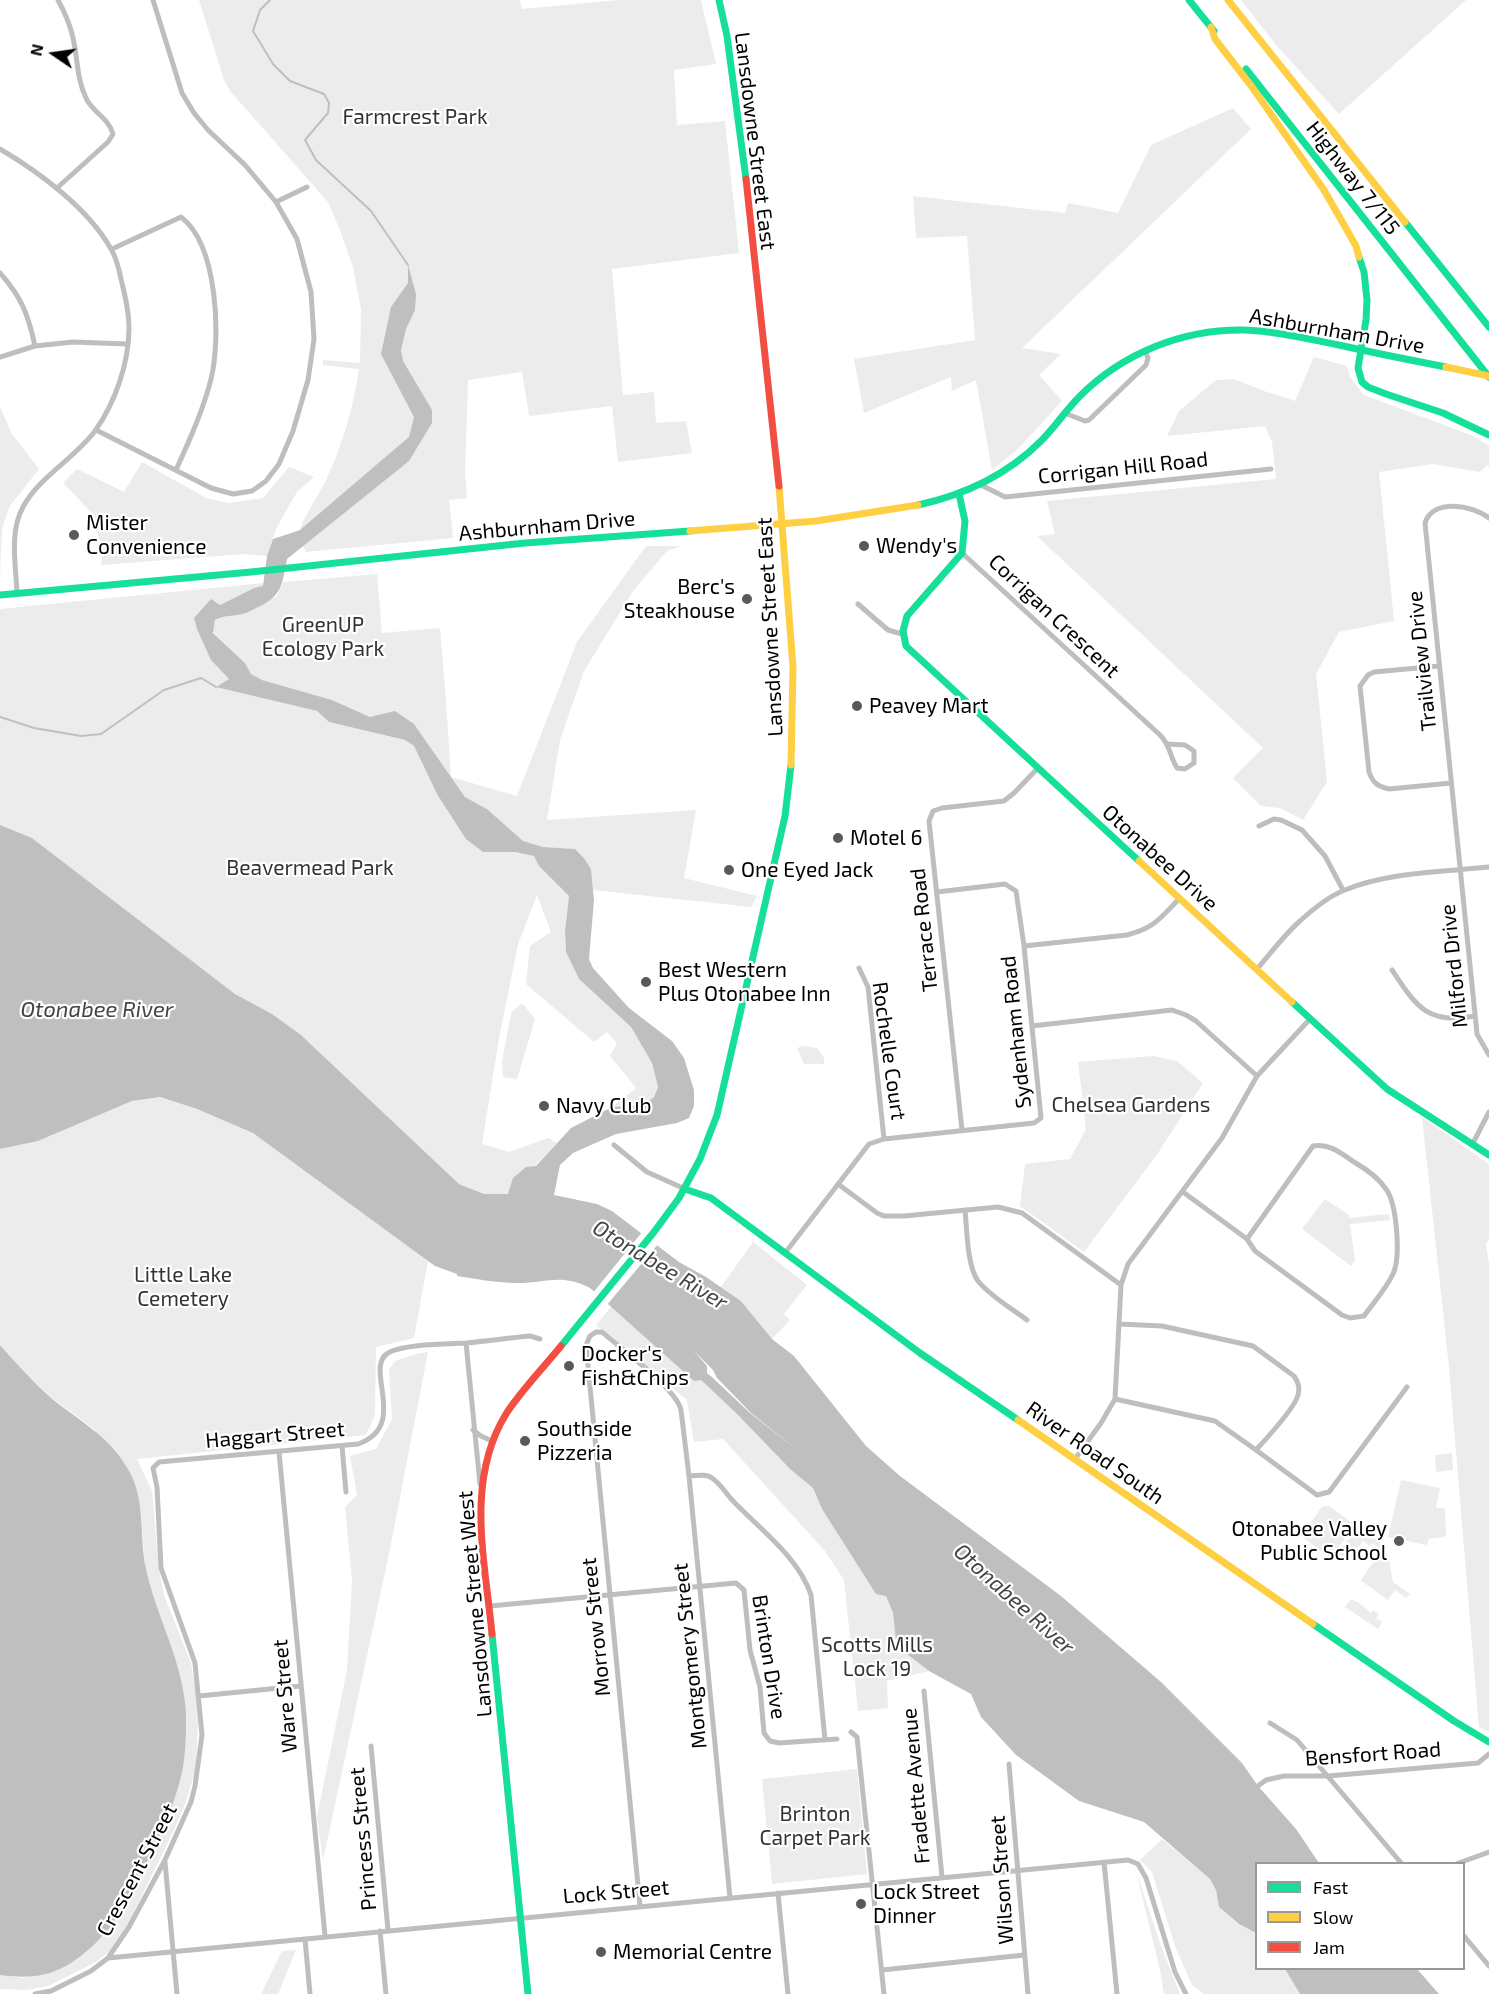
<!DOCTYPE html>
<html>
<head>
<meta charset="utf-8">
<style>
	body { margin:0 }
	#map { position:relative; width:1489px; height:1994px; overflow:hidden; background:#fff; font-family:"Exo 2",sans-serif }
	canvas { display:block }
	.legend { position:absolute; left:1255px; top:1862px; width:210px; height:108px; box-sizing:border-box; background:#fff; border:2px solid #999; margin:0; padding:8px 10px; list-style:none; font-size:18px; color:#000 }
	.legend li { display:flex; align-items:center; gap:12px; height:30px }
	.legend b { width:30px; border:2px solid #999 }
	.north { position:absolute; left:24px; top:24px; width:60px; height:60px; -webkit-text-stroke:4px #fff; paint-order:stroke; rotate:283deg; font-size:16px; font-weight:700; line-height:24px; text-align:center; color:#000 }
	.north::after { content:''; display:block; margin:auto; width:21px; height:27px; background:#000; clip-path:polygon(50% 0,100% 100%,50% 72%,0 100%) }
</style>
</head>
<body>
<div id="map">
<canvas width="1489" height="1994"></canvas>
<ul class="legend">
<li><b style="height:8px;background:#16e098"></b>Fast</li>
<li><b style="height:8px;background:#ffcf43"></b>Slow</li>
<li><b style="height:8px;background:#f24e42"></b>Jam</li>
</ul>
<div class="north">N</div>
</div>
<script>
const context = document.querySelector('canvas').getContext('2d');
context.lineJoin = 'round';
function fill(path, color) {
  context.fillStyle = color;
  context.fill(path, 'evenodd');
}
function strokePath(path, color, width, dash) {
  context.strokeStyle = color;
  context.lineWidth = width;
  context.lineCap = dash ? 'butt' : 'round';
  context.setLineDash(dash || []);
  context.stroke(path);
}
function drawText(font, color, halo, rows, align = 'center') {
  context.font = font + ' "Exo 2",sans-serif';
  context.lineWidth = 4.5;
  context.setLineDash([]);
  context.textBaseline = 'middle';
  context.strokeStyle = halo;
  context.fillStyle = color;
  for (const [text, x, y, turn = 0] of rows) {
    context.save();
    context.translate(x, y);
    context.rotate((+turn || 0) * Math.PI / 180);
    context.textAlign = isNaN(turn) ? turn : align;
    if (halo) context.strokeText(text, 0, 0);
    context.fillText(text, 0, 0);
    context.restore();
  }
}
fill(new Path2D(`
	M 199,0 L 520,0 L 522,9 L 619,0 L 701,0 L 716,64 L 674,70 L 677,125 L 725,121 L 739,253 L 612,269 L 623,395 L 654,392 L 656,423 L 686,421 L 692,453 L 618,462 L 612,406 L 529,416 L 522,372 L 468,380 L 465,472 L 467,498 L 449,500 L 453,538 L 306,552 C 303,547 299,536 300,530 C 302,519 321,492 326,480 C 343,444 353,408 359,369 L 323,365 L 323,360 L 360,363 L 361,310 L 353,267 L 340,230 L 328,202 L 230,91 L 224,80 Z
	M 1241,0 L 1466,0 L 1339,114 L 1276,45 Z
	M 1233,108 L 1251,129 L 1022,348 L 1061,354 L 1039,375 L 1062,401 L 1018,449 L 992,470 L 976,380 L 952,391 L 951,377 L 864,413 L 854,359 L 975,340 L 967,236 L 916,238 L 913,196 L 1065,213 L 1068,203 L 1118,213 L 1151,145 Z
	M 1314,357 L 1347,366 L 1350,377 L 1364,395 L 1471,435 L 1489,446 L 1489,467 L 1487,465 L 1480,472 L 1433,464 L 1379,472 L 1394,621 L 1339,632 L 1316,674 L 1327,782 L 1303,820 L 1280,808 L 1261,806 L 1233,778 L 1263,748 L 1037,536 L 1055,534 L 1047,501 L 1276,479 L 1272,442 L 1265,426 L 1167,436 L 1179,411 L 1216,380 L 1234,379 L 1264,391 L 1295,401 Z
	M 0,407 L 12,434 L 39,469 L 10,506 L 2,528 L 0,577 Z
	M 142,462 L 206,498 L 228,503 L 263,498 L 289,467 L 314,477 L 297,492 L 277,527 L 267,556 L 243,554 L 101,565 L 103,550 L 90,511 L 63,483 L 77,469 L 124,492 Z
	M 646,546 L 681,546 L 667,551 L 633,591 L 584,671 L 560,740 L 547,820 L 696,810 L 684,878 L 757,896 L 751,907 L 593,890 L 591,869 L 584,858 L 575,849 L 543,847 L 523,841 L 487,809 L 465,797 L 414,724 L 370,717 L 332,700 L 262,680 L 251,674 L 245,663 L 213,632 L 215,621 L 226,615 L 242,614 L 277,596 L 283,582 L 377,574 L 382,633 L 440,628 L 446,701 L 451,777 L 517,796 L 577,642 Z
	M 263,583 L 264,586 L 254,588 L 220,605 L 205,645 L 211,660 L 229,679 L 217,687 L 317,711 L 329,722 L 405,740 L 414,746 L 437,794 L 483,852 L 515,852 L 534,856 L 539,866 L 569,896 L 565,932 L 566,952 L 579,979 L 631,1027 L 652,1063 L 658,1087 L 654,1097 L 644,1105 L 612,1107 L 636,1088 L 610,1056 L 617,1043 L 607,1032 L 594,1042 L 526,984 L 530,946 L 551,932 L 537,895 L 518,944 L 499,1038 L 482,1144 L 509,1152 L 548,1138 L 557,1143 L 508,1194 L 484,1194 L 459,1184 L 301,1035 L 272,1014 L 235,994 L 32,838 L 0,825 L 0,609 Z
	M 522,1003 L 535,1019 L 517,1079 L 503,1077 L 502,1062 L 511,1013 Z
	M 803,1046 L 817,1048 L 824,1058 L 824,1064 L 804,1064 L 797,1048 Z
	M 1153,1056 L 1177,1061 L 1203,1083 L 1158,1153 L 1084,1252 L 1020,1206 L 1025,1164 L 1070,1159 L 1086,1129 L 1078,1062 Z
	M 159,1097 L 197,1109 L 253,1133 L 428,1261 L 414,1338 L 376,1347 L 375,1415 L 366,1435 L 137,1459 L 152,1491 L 159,1569 L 164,1595 L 191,1663 L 196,1693 L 198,1724 L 196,1767 L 186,1802 L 173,1832 L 128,1924 L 111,1950 L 96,1962 L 48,1986 L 27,1990 L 0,1989 L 0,1975 L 24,1978 L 84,1954 L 100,1939 L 115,1920 L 140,1876 L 172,1806 L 152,1595 L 145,1566 L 141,1511 L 94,1429 L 52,1398 L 28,1376 L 0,1345 L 0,1149 L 38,1141 L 132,1101 Z
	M 1422,1117 L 1489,1164 L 1489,1239 L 1486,1244 L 1489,1263 L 1489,1732 L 1479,1727 L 1449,1367 Z
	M 1325,1199 L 1349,1215 L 1349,1218 L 1389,1214 L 1390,1220 L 1350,1224 L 1355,1261 L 1351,1266 L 1302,1229 Z
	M 753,1242 L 807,1285 L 784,1314 L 790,1320 L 772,1339 L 741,1301 L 721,1287 Z
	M 611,1307 L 694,1380 L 701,1380 L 737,1414 L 790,1469 L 813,1488 L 822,1509 L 886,1596 L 893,1613 L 896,1641 L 899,1648 L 929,1671 L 887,1681 L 888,1708 L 858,1711 L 844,1580 L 825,1551 L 723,1439 L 694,1442 L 687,1400 L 596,1325 Z
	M 428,1352 L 390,1549 L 323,1860 L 317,1817 L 347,1670 L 352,1581 L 345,1507 L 357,1495 L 350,1456 L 376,1449 L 392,1419 L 389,1370 L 395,1361 L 416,1354 Z
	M 1452,1453 L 1453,1470 L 1436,1472 L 1435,1455 Z
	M 1401,1480 L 1440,1488 L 1436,1508 L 1445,1508 L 1446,1535 L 1444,1537 L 1429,1539 L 1427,1545 L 1388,1537 Z
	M 1329,1506 L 1355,1525 L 1330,1558 L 1301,1536 L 1322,1507 Z
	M 1360,1531 C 1390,1544 1388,1553 1393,1582 L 1410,1594 L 1406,1598 L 1395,1590 L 1388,1600 L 1363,1582 L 1360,1581 L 1380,1553 L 1381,1549 L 1372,1543 L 1370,1546 L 1363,1541 L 1348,1562 L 1338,1553 L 1353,1534 Z
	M 1351,1599 L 1359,1603 L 1371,1613 L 1373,1610 L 1379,1614 L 1376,1618 L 1382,1622 L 1378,1629 L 1345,1607 Z
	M 857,1769 L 867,1874 L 772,1884 L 762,1779 Z
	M 1162,1839 L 1210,1879 L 1216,1890 L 1219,1907 L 1238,1924 L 1256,1933 L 1256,1968 L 1285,1969 L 1300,1994 L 1204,1994 L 1192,1985 L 1175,1946 L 1152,1872 L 1140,1860 Z
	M 1136,1871 L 1162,1949 L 1180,1994 L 1164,1994 L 1160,1970 Z
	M 296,1950 L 278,1994 L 261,1994 L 282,1951 Z`), '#ececec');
fill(new Path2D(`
	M 408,265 L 416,294 L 415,310 L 406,329 L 401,350 L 403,361 L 432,410 L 432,423 L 409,461 L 287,559 C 282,585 282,597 256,608 C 252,610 247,613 242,614 C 230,617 228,614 215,620 L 213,633 L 245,663 L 251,674 L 262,680 L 332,700 L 370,717 L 395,711 L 414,724 L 465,797 L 487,809 L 523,841 L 543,847 L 575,849 L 584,858 L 591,869 L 594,900 L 589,959 L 593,968 L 629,1008 L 672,1041 L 684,1058 L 694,1090 L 694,1106 L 689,1118 L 677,1123 L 616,1134 L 573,1153 L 560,1165 L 554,1195 L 597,1204 L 612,1211 L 679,1262 L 706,1277 L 741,1301 L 772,1339 L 794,1356 L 866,1446 L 900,1476 L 1061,1596 L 1161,1682 L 1242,1763 L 1258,1786 L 1296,1829 L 1319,1863 L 1256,1864 L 1256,1933 L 1239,1924 L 1219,1907 L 1216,1890 L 1210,1879 L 1144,1822 L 1079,1801 L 1016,1755 L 981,1717 L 971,1694 L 929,1671 L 899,1648 L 896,1641 L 893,1613 L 886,1596 L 876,1594 L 822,1509 L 813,1488 L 790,1469 L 737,1414 L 701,1380 L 694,1381 L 590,1288 C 561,1273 547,1283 517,1283 C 497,1283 477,1279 457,1276 L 457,1274 L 435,1266 L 428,1261 L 253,1133 L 197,1109 L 160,1097 L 132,1101 L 38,1141 L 0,1149 L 0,825 L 32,838 L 235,994 L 272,1014 L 301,1035 L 459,1184 L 484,1194 L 508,1194 L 513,1178 L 526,1167 L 536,1166 L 571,1128 L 612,1107 L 644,1105 L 654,1097 L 658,1087 L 652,1063 L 631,1027 L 579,979 L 566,952 L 565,932 L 569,896 L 539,866 L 534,856 L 515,852 L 483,852 L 466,839 L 437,794 L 414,746 L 405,740 L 329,722 L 317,711 L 216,687 L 229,679 L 211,660 L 197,629 L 194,618 L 211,599 L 220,605 L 254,588 L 263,586 L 267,556 L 273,539 L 300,530 L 409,437 L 414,417 L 381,354 L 391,307 L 408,283 ZM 693,1350 L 713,1370 L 717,1378 L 751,1413 L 801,1453 L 750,1413 L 713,1378 L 707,1373 L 707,1366 Z
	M 0,1345 C 16,1363 32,1381 50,1397 C 79,1421 110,1436 129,1471 C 146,1501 139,1537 146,1569 C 156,1615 180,1656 185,1703 C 187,1719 186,1751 183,1767 C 175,1809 153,1851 133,1888 C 127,1898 122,1910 115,1920 C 103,1938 85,1955 66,1966 C 44,1978 24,1978 0,1975 Z
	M 1285,1969 L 1417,1969 L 1439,1994 L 1300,1994 Z`), '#bfbfbf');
fill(new Path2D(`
	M 643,1231 L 659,1243 L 606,1306 L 592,1294 Z`), '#fff');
strokePath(new Path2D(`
	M 270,0 L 260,10 L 253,31 L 273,64 L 290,81 L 324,94 L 329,103 L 328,113 L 305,140 L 316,160 L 371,211 L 408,265
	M 0,717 L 34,728 L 81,736 L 101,734 L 164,690 L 201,678 L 216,687`), '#bfbfbf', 2);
strokePath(new Path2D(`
	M 0,149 C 39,172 88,208 111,249 C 116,257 119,269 121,279 C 125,295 129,311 129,328 C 129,363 115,403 95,431 C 74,459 39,477 23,507 C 9,532 16,566 17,593
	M 57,188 L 108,142 L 113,134 C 109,118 92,112 86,98 C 76,78 78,55 72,34 C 69,22 64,11 58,0
	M 276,202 L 307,187
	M 112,249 L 181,217 C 218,245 221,338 211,379 C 203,411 189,441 176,470
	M 0,273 C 22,298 28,314 35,346
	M 0,357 L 35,346 L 73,342 L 127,344
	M 1067,414 L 1085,421 L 1089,420 L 1146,365 L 1148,358 L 1145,351
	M 96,430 L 211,488 L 233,494 L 252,491 L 266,481 L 279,464 L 293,431 L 308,380 L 314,339 L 311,292 L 297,239 L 276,202 L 245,165 L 208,130 L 194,113 L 182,93 L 153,0
	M 981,485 L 1005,497 L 1271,469
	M 1489,518 C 1473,505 1433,498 1425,523 L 1477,1034 L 1489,1055
	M 962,553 L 1160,735 C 1171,746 1169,755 1177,768 L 1185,769 L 1194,763 L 1194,751 L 1185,745 L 1168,744
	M 858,604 L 888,630 L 902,634
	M 1439,666 L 1374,672 L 1368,675 L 1360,686 L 1369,772 C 1373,783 1377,786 1389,789 L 1451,783
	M 1259,826 L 1274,819 L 1281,820 L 1302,830 L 1325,856 L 1343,890
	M 1024,946 L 1127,935 C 1155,928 1160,918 1180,898
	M 859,968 L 868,987 L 884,1139
	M 1257,969 C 1271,953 1284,935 1300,921 C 1312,910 1329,896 1345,890 C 1387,872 1443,872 1489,867
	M 1392,970 C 1416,1006 1427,1025 1475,1016
	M 1032,1026 L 1172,1010 L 1186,1015 L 1196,1021 L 1257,1076
	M 962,1130 L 929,821 L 933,811 L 942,808 L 1004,801 L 1014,793 L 1038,768
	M 614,1145 L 647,1172 L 685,1189
	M 1472,1145 L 1489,1112
	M 838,1184 L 877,1213 L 884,1216 L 904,1216 L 998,1207 L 1022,1213 L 1121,1285
	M 1183,1192 L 1247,1239 L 1255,1251 L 1342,1315 L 1350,1318 L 1364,1316 C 1373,1303 1386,1289 1393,1274 C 1401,1257 1397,1204 1386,1189 C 1378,1177 1366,1169 1354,1162 C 1341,1153 1329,1143 1313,1146 L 1247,1239
	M 965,1210 C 967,1229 967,1266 978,1281 C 990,1296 1011,1308 1027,1320
	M 785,1253 L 869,1144 L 884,1139 L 1034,1123 L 1041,1118 L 1024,946 L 1016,891 L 1005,884 L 937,892
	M 1119,1324 L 1162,1326 L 1253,1346 L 1294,1376 C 1298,1382 1300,1387 1298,1395 C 1295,1408 1267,1438 1256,1450
	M 466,1343 L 480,1484
	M 1115,1399 L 1215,1421 L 1256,1450 L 1317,1495 L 1329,1492 L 1407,1387
	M 473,1430 L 481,1436 L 492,1441
	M 342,1446 L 346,1492
	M 279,1452 L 325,1936
	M 1075,1459 L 1101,1423 L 1115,1399 L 1121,1285 L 1128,1264 L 1222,1138 L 1257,1076 L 1310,1019
	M 689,1476 C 697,1476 706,1473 712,1478 C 721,1484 727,1495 734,1502 C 761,1530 799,1558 811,1595 L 825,1740
	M 490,1606 L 736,1583 L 744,1590 L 750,1650 L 760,1687 L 764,1733 L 770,1741 L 779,1743 L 837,1739
	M 924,1691 L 942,1877
	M 199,1696 L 300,1686
	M 1270,1723 L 1297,1740 L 1402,1864
	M 851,1732 L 857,1737 L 884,1994
	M 371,1746 L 388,1930
	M 1009,1764 L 1028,1994
	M 1258,1786 L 1266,1780 L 1284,1776 L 1328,1776 L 1478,1763 L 1489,1754
	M 165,1862 L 177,1994
	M 1104,1862 L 1117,1994
	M 1456,1864 L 1489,1852
	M 778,1893 L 788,1994
	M 640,1906 L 586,1345 L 590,1336 L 596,1332 L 602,1332 C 621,1349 676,1388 681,1410 L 689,1476 L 730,1898
	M 380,1931 L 386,1994
	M 1464,1936 L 1489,1966
	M 305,1939 L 310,1994
	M 108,1958 L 1128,1860 L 1138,1864 L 1146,1878 L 1175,1972 L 1186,1994
	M 882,1970 L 1024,1955
	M 35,1994 L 51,1991 L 91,1971 L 108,1958 L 129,1927 L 165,1860 L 191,1802 L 195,1786 L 202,1735 L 195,1663 L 161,1568 L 157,1487 L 153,1468 L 159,1462 L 358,1444 C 410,1426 363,1368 388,1353 C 402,1344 447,1344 466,1343 C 487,1341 509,1338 530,1336 L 540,1339`), '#bebebe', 5);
strokePath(new Path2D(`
	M 719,0 L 727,36 L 746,179
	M 1189,0 L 1214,31
	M 1246,69 L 1489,377
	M 1405,222 L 1489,327
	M 1359,257 L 1364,272 L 1367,300 L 1366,320 L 1358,368 L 1362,382 L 1368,387 L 1386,394 L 1443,413 L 1489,435
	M 959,494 L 965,521 L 962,553 L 907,616 L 903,631 L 906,646 L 1139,861
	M 918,505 C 964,495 1007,475 1041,441 C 1055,427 1066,410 1080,396 C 1123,353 1183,329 1244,330 C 1276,331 1308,339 1339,345 C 1374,353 1410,360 1446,367
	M 0,595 L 251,572 L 525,543 L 690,531
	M 1292,1002 L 1387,1089 L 1489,1155
	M 685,1189 L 711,1198 L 920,1353 L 1018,1420
	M 561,1346 L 654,1232 L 679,1198 L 700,1159 L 717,1115 L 785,816 L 791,765
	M 1313,1624 L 1454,1721 L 1489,1742
	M 492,1634 L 528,1994`), '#16e098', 7);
strokePath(new Path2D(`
	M 1228,0 L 1405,222
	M 1211,27 L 1215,39 L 1252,87 L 1324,190 L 1356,246 L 1359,257
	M 779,486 L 793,667 L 791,765
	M 690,531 L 816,521 L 918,505
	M 1139,861 L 1292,1002
	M 1018,1420 L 1313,1624`), '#ffcf43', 7);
strokePath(new Path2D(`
	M 746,179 L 779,486
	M 492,1634 C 485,1560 465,1481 506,1414 C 520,1392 544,1367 561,1346`), '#f24e42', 7);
strokePath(new Path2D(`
	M 1446,367 L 1489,376`), '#ffcf43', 7);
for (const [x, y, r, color] of [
	[74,535,6,"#595959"],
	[864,546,6,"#595959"],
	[747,599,6,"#595959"],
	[857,706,6,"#595959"],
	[838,838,6,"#595959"],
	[729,870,6,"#595959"],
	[646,982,6,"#595959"],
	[544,1106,6,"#595959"],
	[569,1366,6,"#595959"],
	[525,1441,6,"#595959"],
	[1399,1541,6,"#595959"],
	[861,1904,6,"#595959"],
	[601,1952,6,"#595959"]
]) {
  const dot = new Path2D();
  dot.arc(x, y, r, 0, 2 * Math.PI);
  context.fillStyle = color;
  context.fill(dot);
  strokePath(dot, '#fff', 2);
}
drawText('21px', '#333', '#fff', [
	["Farmcrest Park",415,117],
	["GreenUP",323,625],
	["Ecology Park",323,649],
	["Beavermead Park",310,868],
	["Chelsea Gardens",1131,1105],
	["Little Lake",183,1275],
	["Cemetery",183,1299],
	["Scotts Mills",877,1645],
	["Lock 19",877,1669],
	["Brinton",815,1814],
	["Carpet Park",815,1838]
]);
drawText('21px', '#000', '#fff', [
	["Lansdowne Street East",755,141,83],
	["Highway 7/115",1353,178,52],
	["Ashburnham Drive",1337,331,10],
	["Corrigan Hill Road",1123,468,-6],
	["Ashburnham Drive",547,526,-5],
	["Corrigan Crescent",1054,616,43],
	["Lansdowne Street East",770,627,-93],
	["Trailview Drive",1422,661,-96],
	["Otonabee Drive",1160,858,42],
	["Terrace Road",924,930,-96],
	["Milford Drive",1454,966,-96],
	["Sydenham Road",1016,1032,-96],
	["Rochelle Court",889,1051,82],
	["Haggart Street",275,1435,-5],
	["River Road South",1095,1453,35],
	["Lansdowne Street West",475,1604,-95],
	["Morrow Street",596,1627,-96],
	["Montgomery Street",690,1656,-96],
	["Brinton Drive",769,1657,81],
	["Ware Street",285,1696,-95],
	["Bensfort Road",1373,1754,-4],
	["Fradette Avenue",916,1786,-95],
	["Princess Street",363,1839,-95],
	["Crescent Street",137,1870,-62],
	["Wilson Street",1002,1880,-94],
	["Lock Street",616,1892,-5]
]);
drawText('21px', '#000', '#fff', [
	["Mister",86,523],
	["Convenience",86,547],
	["Wendy's",876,546],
	["Berc's",735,587,"right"],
	["Steakhouse",735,611,"right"],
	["Peavey Mart",869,706],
	["Motel 6",850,838],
	["One Eyed Jack",741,870],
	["Best Western",658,970],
	["Plus Otonabee Inn",658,994],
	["Navy Club",556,1106],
	["Docker's",581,1354],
	["Fish&Chips",581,1378],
	["Southside",537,1429],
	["Pizzeria",537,1453],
	["Otonabee Valley",1387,1529,"right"],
	["Public School",1387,1553,"right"],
	["Lock Street",873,1892],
	["Dinner",873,1916],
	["Memorial Centre",613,1952]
], 'left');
drawText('italic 22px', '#444', '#fff', [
	["Otonabee River",97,1010],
	["Otonabee River",660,1265,31],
	["Otonabee River",1014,1599,42]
]);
</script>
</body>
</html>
